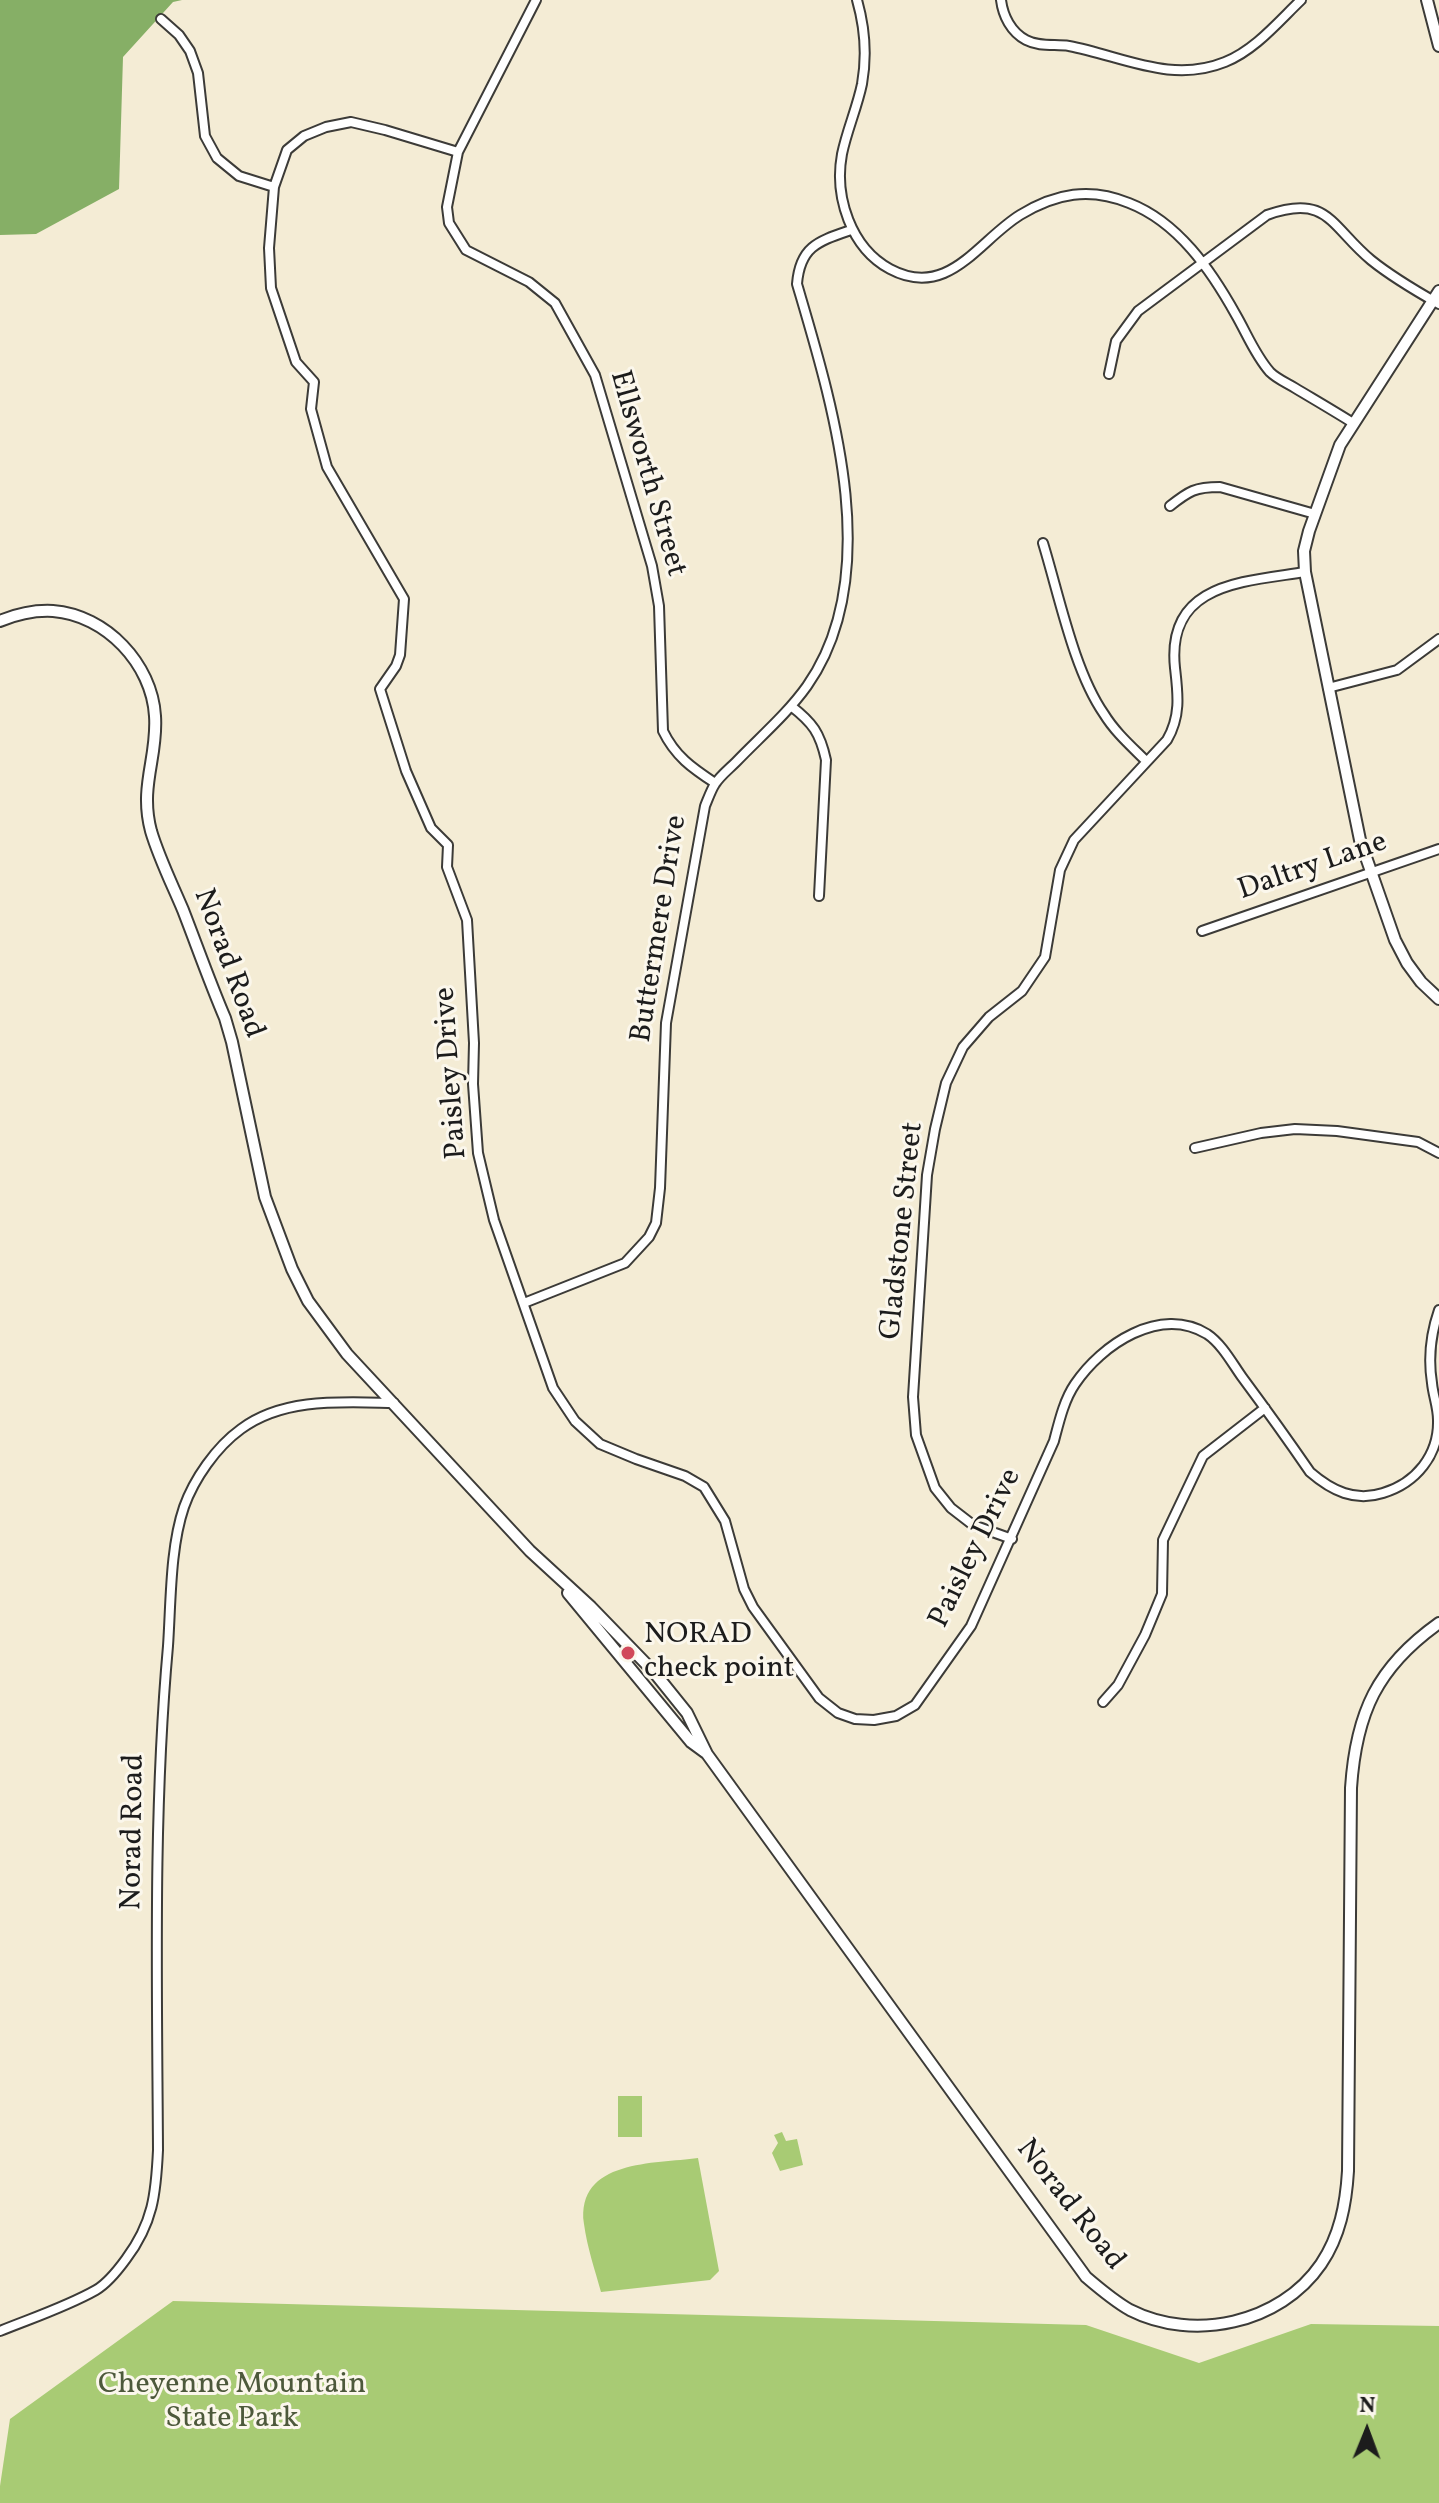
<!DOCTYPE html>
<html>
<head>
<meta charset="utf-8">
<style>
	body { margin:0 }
	#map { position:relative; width:1439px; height:2503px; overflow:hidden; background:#f4ecd5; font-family:Vollkorn,serif }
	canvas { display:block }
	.north { position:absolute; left:1327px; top:2391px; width:80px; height:80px; -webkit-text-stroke:6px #fbf7ec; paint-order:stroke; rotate:1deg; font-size:22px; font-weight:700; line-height:32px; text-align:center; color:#1c1c1c }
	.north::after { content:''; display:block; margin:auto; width:28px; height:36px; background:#1c1c1c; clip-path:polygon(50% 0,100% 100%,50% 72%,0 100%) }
</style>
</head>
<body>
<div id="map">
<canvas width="1439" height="2503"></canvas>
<div class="north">N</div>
</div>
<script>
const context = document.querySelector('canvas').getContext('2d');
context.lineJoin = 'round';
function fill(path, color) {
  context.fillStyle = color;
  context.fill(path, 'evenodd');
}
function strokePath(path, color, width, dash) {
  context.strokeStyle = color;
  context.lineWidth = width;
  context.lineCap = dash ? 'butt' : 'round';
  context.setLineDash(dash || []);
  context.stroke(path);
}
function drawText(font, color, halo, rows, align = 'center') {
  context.font = font + ' Vollkorn,serif';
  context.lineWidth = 6;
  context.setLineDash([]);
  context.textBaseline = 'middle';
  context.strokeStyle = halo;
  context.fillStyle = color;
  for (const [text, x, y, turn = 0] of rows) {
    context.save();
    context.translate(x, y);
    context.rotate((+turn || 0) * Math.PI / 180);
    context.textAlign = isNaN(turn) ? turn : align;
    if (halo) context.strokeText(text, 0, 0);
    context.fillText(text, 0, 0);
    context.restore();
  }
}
fill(new Path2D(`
	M 618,2096 L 642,2096 L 642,2137 L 618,2137 Z
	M 782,2132 L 786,2141 L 797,2139 L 803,2165 L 780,2171 L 772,2153 L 778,2143 L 774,2135 Z
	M 698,2158 L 719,2271 L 710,2280 L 601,2292 C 595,2270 587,2247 584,2224 C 576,2159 655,2164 698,2158 Z
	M 173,2301 L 1086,2325 L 1199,2363 L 1311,2324 L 1439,2326 L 1439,2503 L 0,2503 L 0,2486 L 10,2419 Z`), '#a8cb74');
fill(new Path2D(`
	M 0,0 L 182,0 L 173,2 L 123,57 L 119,189 L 36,234 L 0,235 Z`), '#86af66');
const minor = new Path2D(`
	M 536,0 L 458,152 L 447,207 L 449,223 L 466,250 L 529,282 L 555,303 L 595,375 L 652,566 L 659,606 L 663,731 C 675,756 692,768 715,783
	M 857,0 C 865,28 867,56 862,84 C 857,108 847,130 842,154 C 834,197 851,248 890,269 C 948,300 978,241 1020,215 C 1056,193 1090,187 1129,203 C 1178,222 1211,270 1236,315 C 1247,334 1255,355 1270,372 C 1277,379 1287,383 1295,388 C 1315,400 1334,411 1353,423
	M 1001,0 C 1003,16 1011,32 1026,40 C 1039,47 1055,44 1069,46 C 1122,56 1171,84 1225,62 C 1255,50 1278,22 1301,0
	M 161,19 L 179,35 L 190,51 L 198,73 L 205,136 L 217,158 L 239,176 L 274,187
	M 458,152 L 385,130 L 351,122 L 326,127 L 304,136 L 287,150 L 274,187 L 269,248 L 271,288 L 296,362 L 314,382 L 311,409 L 327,467 L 404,599 L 400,655 L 396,666 L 380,689 L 406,771 L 431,828 L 448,845 L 447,867 L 467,920 L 474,1043 L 473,1084 L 478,1153 L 494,1220 L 553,1388 L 575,1421 L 600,1444 L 636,1459 L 685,1476 L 704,1487 L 725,1521 L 744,1589 L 753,1607 L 819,1698 L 838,1713 L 855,1719 L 874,1720 L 896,1716 L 915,1705 L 971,1626 L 1054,1441 C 1059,1422 1064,1400 1075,1384 C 1101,1345 1160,1305 1207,1334 C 1222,1344 1232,1363 1242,1377 C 1265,1408 1288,1440 1310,1472 C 1332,1491 1355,1502 1383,1493 C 1416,1483 1439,1455 1438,1420 C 1438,1407 1433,1395 1432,1383 C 1428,1358 1431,1333 1439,1310
	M 1109,374 L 1116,341 L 1138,311 L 1267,215 C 1328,193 1331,227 1371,260 C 1392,277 1416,291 1439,304
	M 1170,506 C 1189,491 1195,487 1220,487 L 1315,514
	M 1043,543 C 1059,595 1074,671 1104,714 C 1115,732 1131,746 1146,761
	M 1328,688 L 1397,670 L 1439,639
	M 791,706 C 813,723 820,733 826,760 L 819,896
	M 1202,931 L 1439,849
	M 1195,1148 L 1261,1133 L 1295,1129 L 1337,1131 L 1418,1142 L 1439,1153
	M 524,1303 L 625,1263 L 649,1237 L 656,1223 L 660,1188 L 666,1023 L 705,806 C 708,799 711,790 715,784 C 720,776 729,769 736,762 C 760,737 787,714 807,686 C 886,574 832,403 797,284 C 800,246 819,241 851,230
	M 1012,1539 L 973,1525 L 951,1508 L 935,1488 L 916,1435 L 913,1397 L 927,1175 L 935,1129 L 946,1083 L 963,1047 L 989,1017 L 1022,991 L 1045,957 L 1060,870 L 1074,840 L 1167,740 C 1181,716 1178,694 1175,668 C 1166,583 1243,582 1305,572
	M 1103,1702 L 1118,1685 L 1145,1635 L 1162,1594 L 1163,1540 L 1203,1456 L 1265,1408
	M 0,2331 C 32,2318 66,2307 96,2290 C 108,2283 118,2270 126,2259 C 153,2223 156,2194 158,2150 C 157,1982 153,1813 168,1646 C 171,1602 170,1548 184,1507 C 194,1479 216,1447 241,1429 C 284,1397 343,1402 394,1403`);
const tertiary = new Path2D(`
	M 1427,0 L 1439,46
	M 1439,291 L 1340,445 L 1309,531 L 1304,551 L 1305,572 L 1360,840 L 1395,940 L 1407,963 L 1421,982 L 1439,999
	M 0,621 C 17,614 35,610 53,611 C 106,615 152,664 155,716 C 158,757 139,786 151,831 C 159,858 172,884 183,910 C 197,946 210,983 225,1018 L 232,1042 L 265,1197 L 292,1269 L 308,1301 L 347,1354 L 530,1551 L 591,1607 L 654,1672 L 687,1713 L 707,1754 L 1086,2277 C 1100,2289 1114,2301 1130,2310 C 1193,2342 1280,2324 1321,2264 C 1340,2236 1346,2204 1348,2171 L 1351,1788 C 1356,1713 1377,1667 1439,1623
	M 568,1593 L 691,1742 L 706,1753`);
strokePath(minor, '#3c3b38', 12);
strokePath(tertiary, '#3c3b38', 14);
strokePath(minor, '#fff', 8);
strokePath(tertiary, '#fff', 10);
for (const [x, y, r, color] of [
	[628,1653,8,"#d1495b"]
]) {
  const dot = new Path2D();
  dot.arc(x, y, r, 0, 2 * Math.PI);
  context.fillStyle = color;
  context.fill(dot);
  strokePath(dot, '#fbf7ec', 3);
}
drawText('30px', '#1c1c1c', '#fbf7ec', [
	["Ellsworth Street",646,474,74],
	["Daltry Lane",1313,868,-19],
	["Buttermere Drive",661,929,-81],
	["Norad Road",227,964,70],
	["Paisley Drive",453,1073,-94],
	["Gladstone Street",904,1231,-84],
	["Paisley Drive",977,1549,-64],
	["Norad Road",135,1832,-89],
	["Norad Road",1069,2206,52]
]);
drawText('30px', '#1c1c1c', '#fbf7ec', [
	["NORAD",644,1636],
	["check point",644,1670]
], 'left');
drawText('30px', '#4d593b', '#fbf7ec', [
	["Cheyenne Mountain",232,2386],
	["State Park",232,2420]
]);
</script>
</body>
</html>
